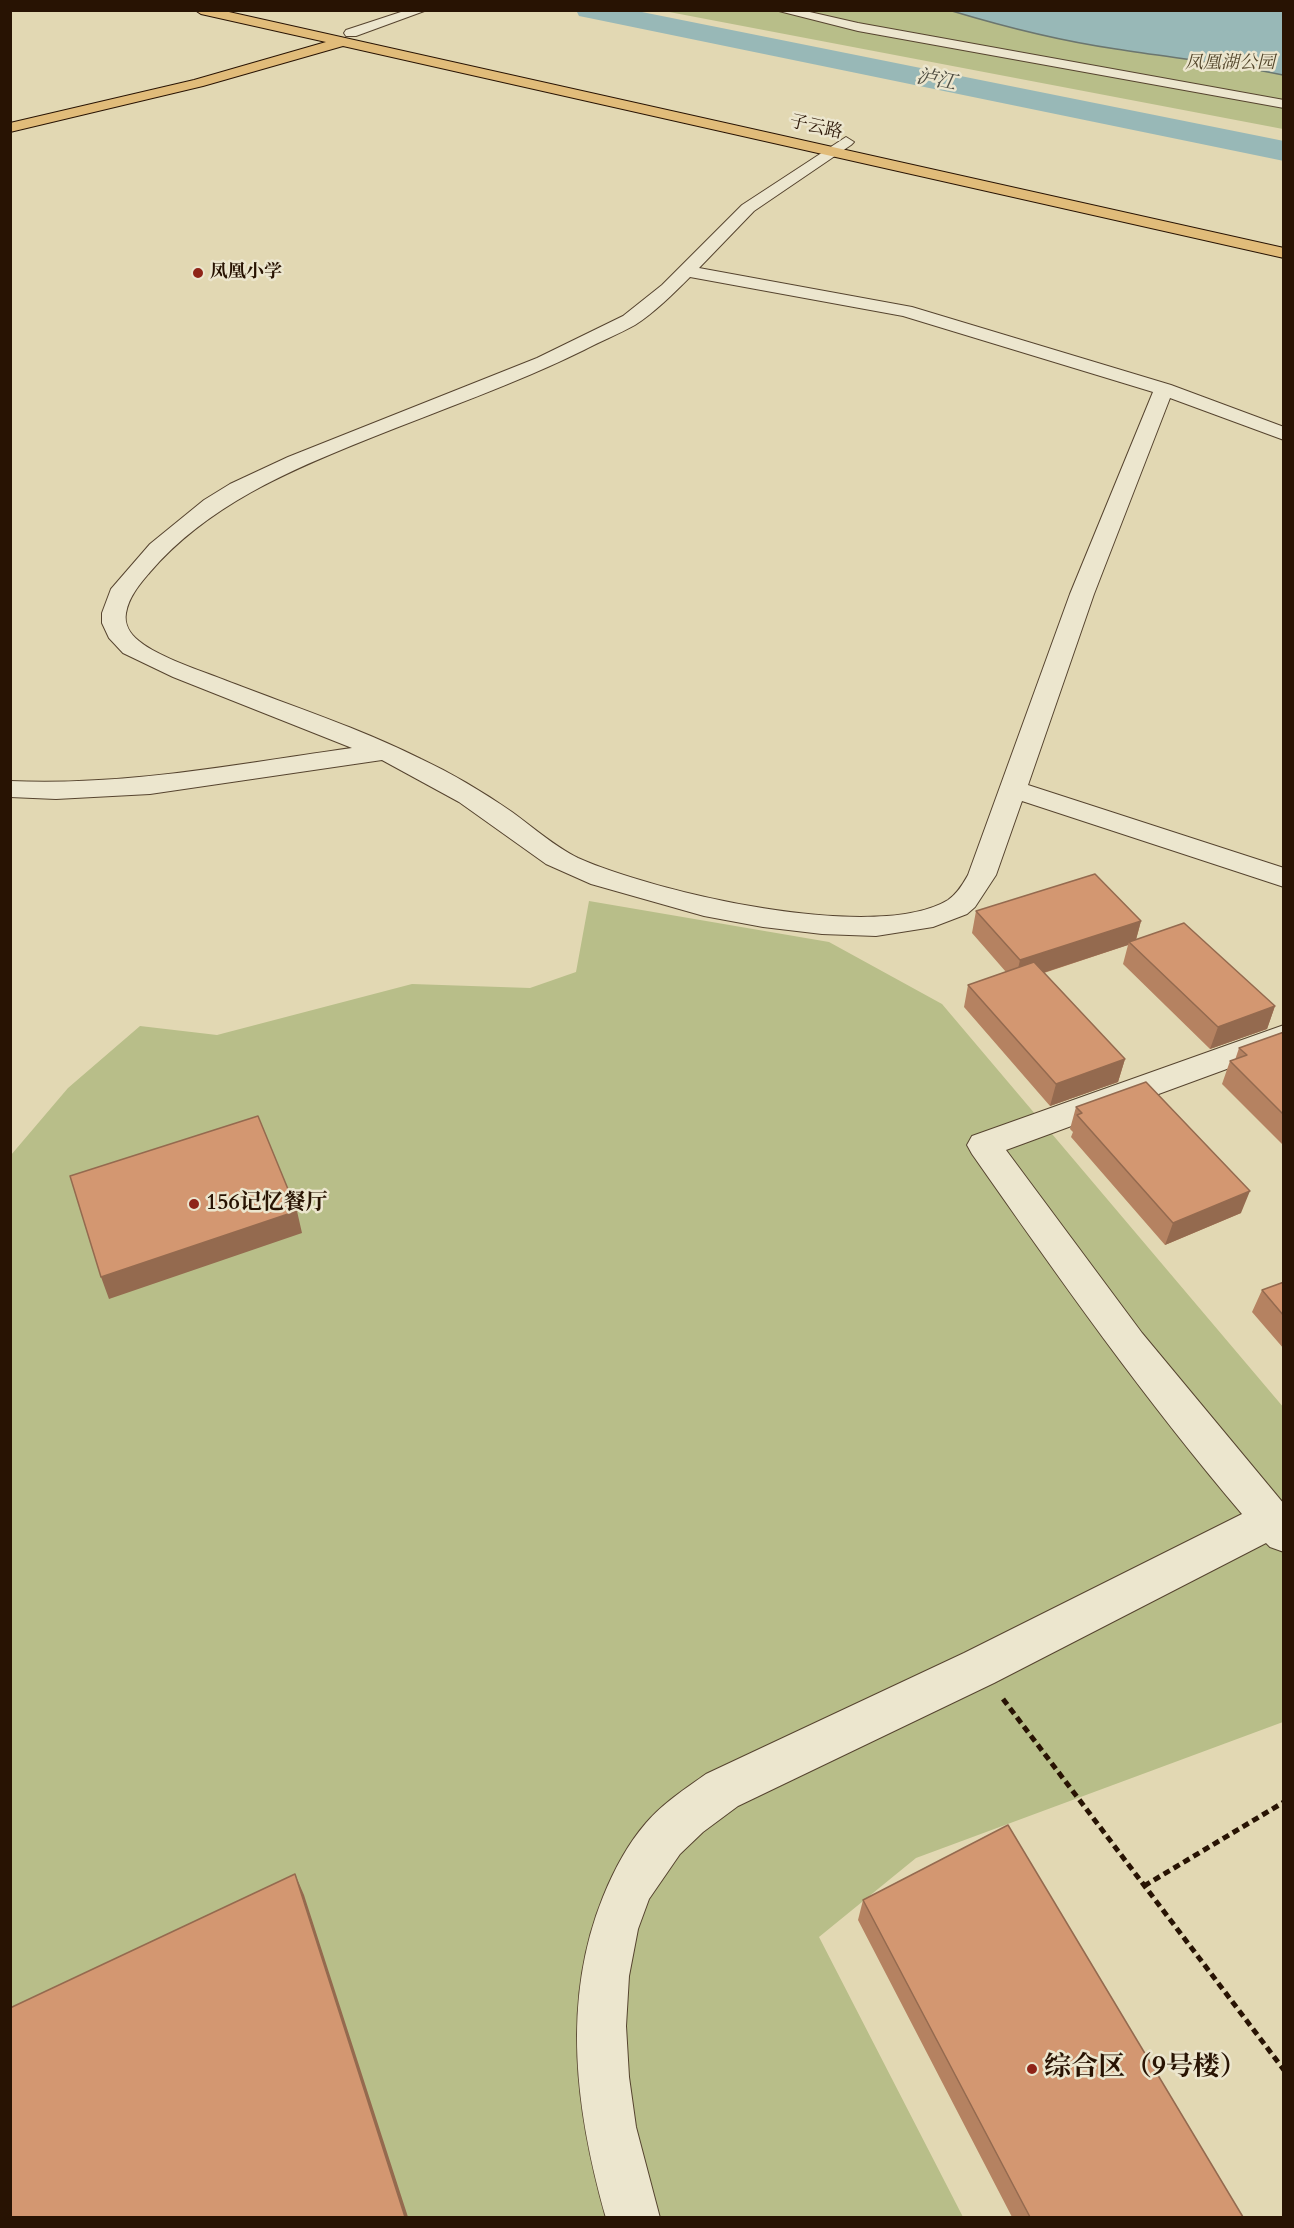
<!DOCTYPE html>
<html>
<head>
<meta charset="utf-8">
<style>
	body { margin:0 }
	#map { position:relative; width:1294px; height:2228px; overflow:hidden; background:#e2d8b3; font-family:Cardo,serif }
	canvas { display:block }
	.frame { position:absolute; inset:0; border:12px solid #281303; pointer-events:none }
</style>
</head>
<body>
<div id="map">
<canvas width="1294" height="2228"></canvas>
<div class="frame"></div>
</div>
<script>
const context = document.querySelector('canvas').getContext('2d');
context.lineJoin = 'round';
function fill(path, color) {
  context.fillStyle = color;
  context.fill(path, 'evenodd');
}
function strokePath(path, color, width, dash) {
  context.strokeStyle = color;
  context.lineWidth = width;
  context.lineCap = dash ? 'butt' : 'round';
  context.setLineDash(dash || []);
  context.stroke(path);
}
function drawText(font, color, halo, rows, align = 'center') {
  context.font = font + ' Cardo,"Noto Serif SC",serif';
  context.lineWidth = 5;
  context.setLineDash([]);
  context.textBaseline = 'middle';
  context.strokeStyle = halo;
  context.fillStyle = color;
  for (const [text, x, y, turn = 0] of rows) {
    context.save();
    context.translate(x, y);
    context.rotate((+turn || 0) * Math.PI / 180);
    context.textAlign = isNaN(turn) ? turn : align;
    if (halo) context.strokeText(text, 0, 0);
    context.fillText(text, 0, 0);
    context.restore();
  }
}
fill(new Path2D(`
	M 664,11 L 1283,11 L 1283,129 Z
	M 589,901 L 829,942 L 942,1004 L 1284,1408 L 1283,1722 L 916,1858 L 819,1937 L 963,2217 L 11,2218 L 11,1155 L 68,1088 L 140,1026 L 217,1035 L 412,984 L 530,988 L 576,972 Z`), '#b8be89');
const water = new Path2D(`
	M 952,11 L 1283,11 L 1283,75 C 1228,63 1172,58 1116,49 C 1061,41 1005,27 952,11 Z`);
fill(water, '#98b8b7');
strokePath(water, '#6b766f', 1.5);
fill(new Path2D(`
	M 576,10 L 632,10 L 1284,141 L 1284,161 L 589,18 L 579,16 Z`), '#98b8b7');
const minor = new Path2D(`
	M 407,10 L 427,10 L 356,36 L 346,36 L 344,33 L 346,30 Z
	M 775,10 L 801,10 L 858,23 L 1284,100 L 1284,108 L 858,31 Z
	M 846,137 L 854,142 L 851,145 L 754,211 L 699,268 L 912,307 L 1171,385 L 1284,427 L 1284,440 L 1170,398 L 1094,594 L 1028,785 L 1284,868 L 1284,887 L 1022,801 L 996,875 L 975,907 L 967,914 L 933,927 L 876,936 L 822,934 L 763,927 L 704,916 L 591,884 L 546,864 L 459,802 L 382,760 L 150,794 L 56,799 L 10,797 L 10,781 C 129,786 236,764 352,748 L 173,677 L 123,653 L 109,638 L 102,623 L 102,613 L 111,589 L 150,544 L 204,500 L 230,484 L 288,457 L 537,358 L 623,316 L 662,285 L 742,205 ZM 690,277 L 903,316 L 1153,392 L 1070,594 L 968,875 C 963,884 957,894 948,900 C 875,944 654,892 578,858 C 554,846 534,828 512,812 C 483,792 453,774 421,759 C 359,728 292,706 227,681 C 202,671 158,657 139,641 C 130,634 124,624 126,613 C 129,596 140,584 150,572 C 208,505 288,471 368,439 C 440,410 515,384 584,350 C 601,341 619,334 635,325 C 655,312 673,294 690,277 Z
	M 1284,1025 L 1284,1048 L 1006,1150 L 1142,1333 L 1284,1504 L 1284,1552 L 1270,1547 L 1266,1543 L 994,1683 L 738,1806 L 703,1832 L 680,1854 L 649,1899 L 638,1929 L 629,1976 L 626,2026 L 629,2077 L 636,2127 L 660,2218 L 606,2218 C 576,2112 561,2001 603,1897 C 614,1870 627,1845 646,1823 C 663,1803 685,1789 706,1774 L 964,1653 L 1242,1514 C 1145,1400 1058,1277 972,1154 L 967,1145 L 972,1136 Z`);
const major = new Path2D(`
	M 195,10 L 220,10 L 1284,248 L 1284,258 L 343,46 L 203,86 L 10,132 L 10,123 L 194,80 L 326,42 L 201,14 Z`);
strokePath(minor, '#56442f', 2);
strokePath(major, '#281303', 2);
strokePath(new Path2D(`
	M 1003,1699 L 1284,2070
	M 1144,1886 L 1284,1802`), '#281303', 5, [7, 4.5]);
fill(minor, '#ece6ce');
fill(major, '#e1bc7a');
fill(new Path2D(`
	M 976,911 L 1141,921 L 1136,940 L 1275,1006 L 1267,1029 L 1210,1049 L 1123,964 L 1128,945 L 1044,973 L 1125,1059 L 1118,1082 L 1050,1106 L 964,1007 L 968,985 L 1006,972 L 972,933 Z
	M 1284,1032 L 1284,1146 L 1222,1084 L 1230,1061 L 1235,1060 L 1239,1048 Z
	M 1076,1107 L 1241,1213 L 1165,1245 L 1071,1137 L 1073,1132 L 1070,1129 Z
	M 1284,1282 L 1284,1349 L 1252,1312 L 1262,1290 Z
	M 863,1900 L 1243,2217 L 1012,2217 L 858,1920 Z`), '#b58261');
fill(new Path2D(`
	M 1141,921 L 1135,943 L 1129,942 L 1128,945 L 1015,982 L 1020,960 Z
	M 1275,1006 L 1267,1029 L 1210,1049 L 1218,1027 Z
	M 1125,1059 L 1118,1082 L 1050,1106 L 1056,1084 Z
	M 1250,1191 L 1241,1213 L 1165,1245 L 1173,1223 Z
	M 297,1211 L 302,1233 L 109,1299 L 101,1277 Z
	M 295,1874 L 304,1895 L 408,2217 L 405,2217 Z`), '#946a4f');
const building = new Path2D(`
	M 1095,874 L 1141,921 L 1020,960 L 976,911 Z
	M 1184,923 L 1275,1006 L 1218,1027 L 1129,942 Z
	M 1034,962 L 1125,1059 L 1056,1084 L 968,985 Z
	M 1284,1032 L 1284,1115 L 1230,1061 L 1247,1055 L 1239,1048 Z
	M 1146,1082 L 1250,1191 L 1173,1223 L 1077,1115 L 1082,1113 L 1076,1107 Z
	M 258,1116 L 297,1211 L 101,1277 L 70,1176 Z
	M 1284,1282 L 1284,1316 L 1262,1290 Z
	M 1008,1825 L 1243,2217 L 1030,2217 L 863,1900 Z
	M 295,1874 L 405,2217 L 10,2217 L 10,2008 Z`);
fill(building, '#d39771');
strokePath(building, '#946a4f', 1.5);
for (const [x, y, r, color] of [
	[198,273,6,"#8f2418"],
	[194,1204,6,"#8f2418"],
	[1032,2069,6,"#8f2418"]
]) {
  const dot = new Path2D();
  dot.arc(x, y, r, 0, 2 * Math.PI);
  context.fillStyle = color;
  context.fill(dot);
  strokePath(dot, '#ece6ce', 2);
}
drawText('italic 18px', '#53462b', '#ece6ce', [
	["凤凰湖公园",1230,64]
]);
drawText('18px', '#281303', '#ece6ce', [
	["子云路",816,128,13]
]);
drawText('bold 18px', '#281303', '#ece6ce', [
	["凤凰小学",210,273]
], 'left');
drawText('italic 20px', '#4f4d42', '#ece6ce', [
	["泸江",936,81,11]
]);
drawText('bold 22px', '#281303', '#ece6ce', [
	["156记忆餐厅",206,1204]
], 'left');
drawText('bold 27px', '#281303', '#ece6ce', [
	["综合区（9号楼）",1044,2069]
], 'left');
</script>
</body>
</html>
